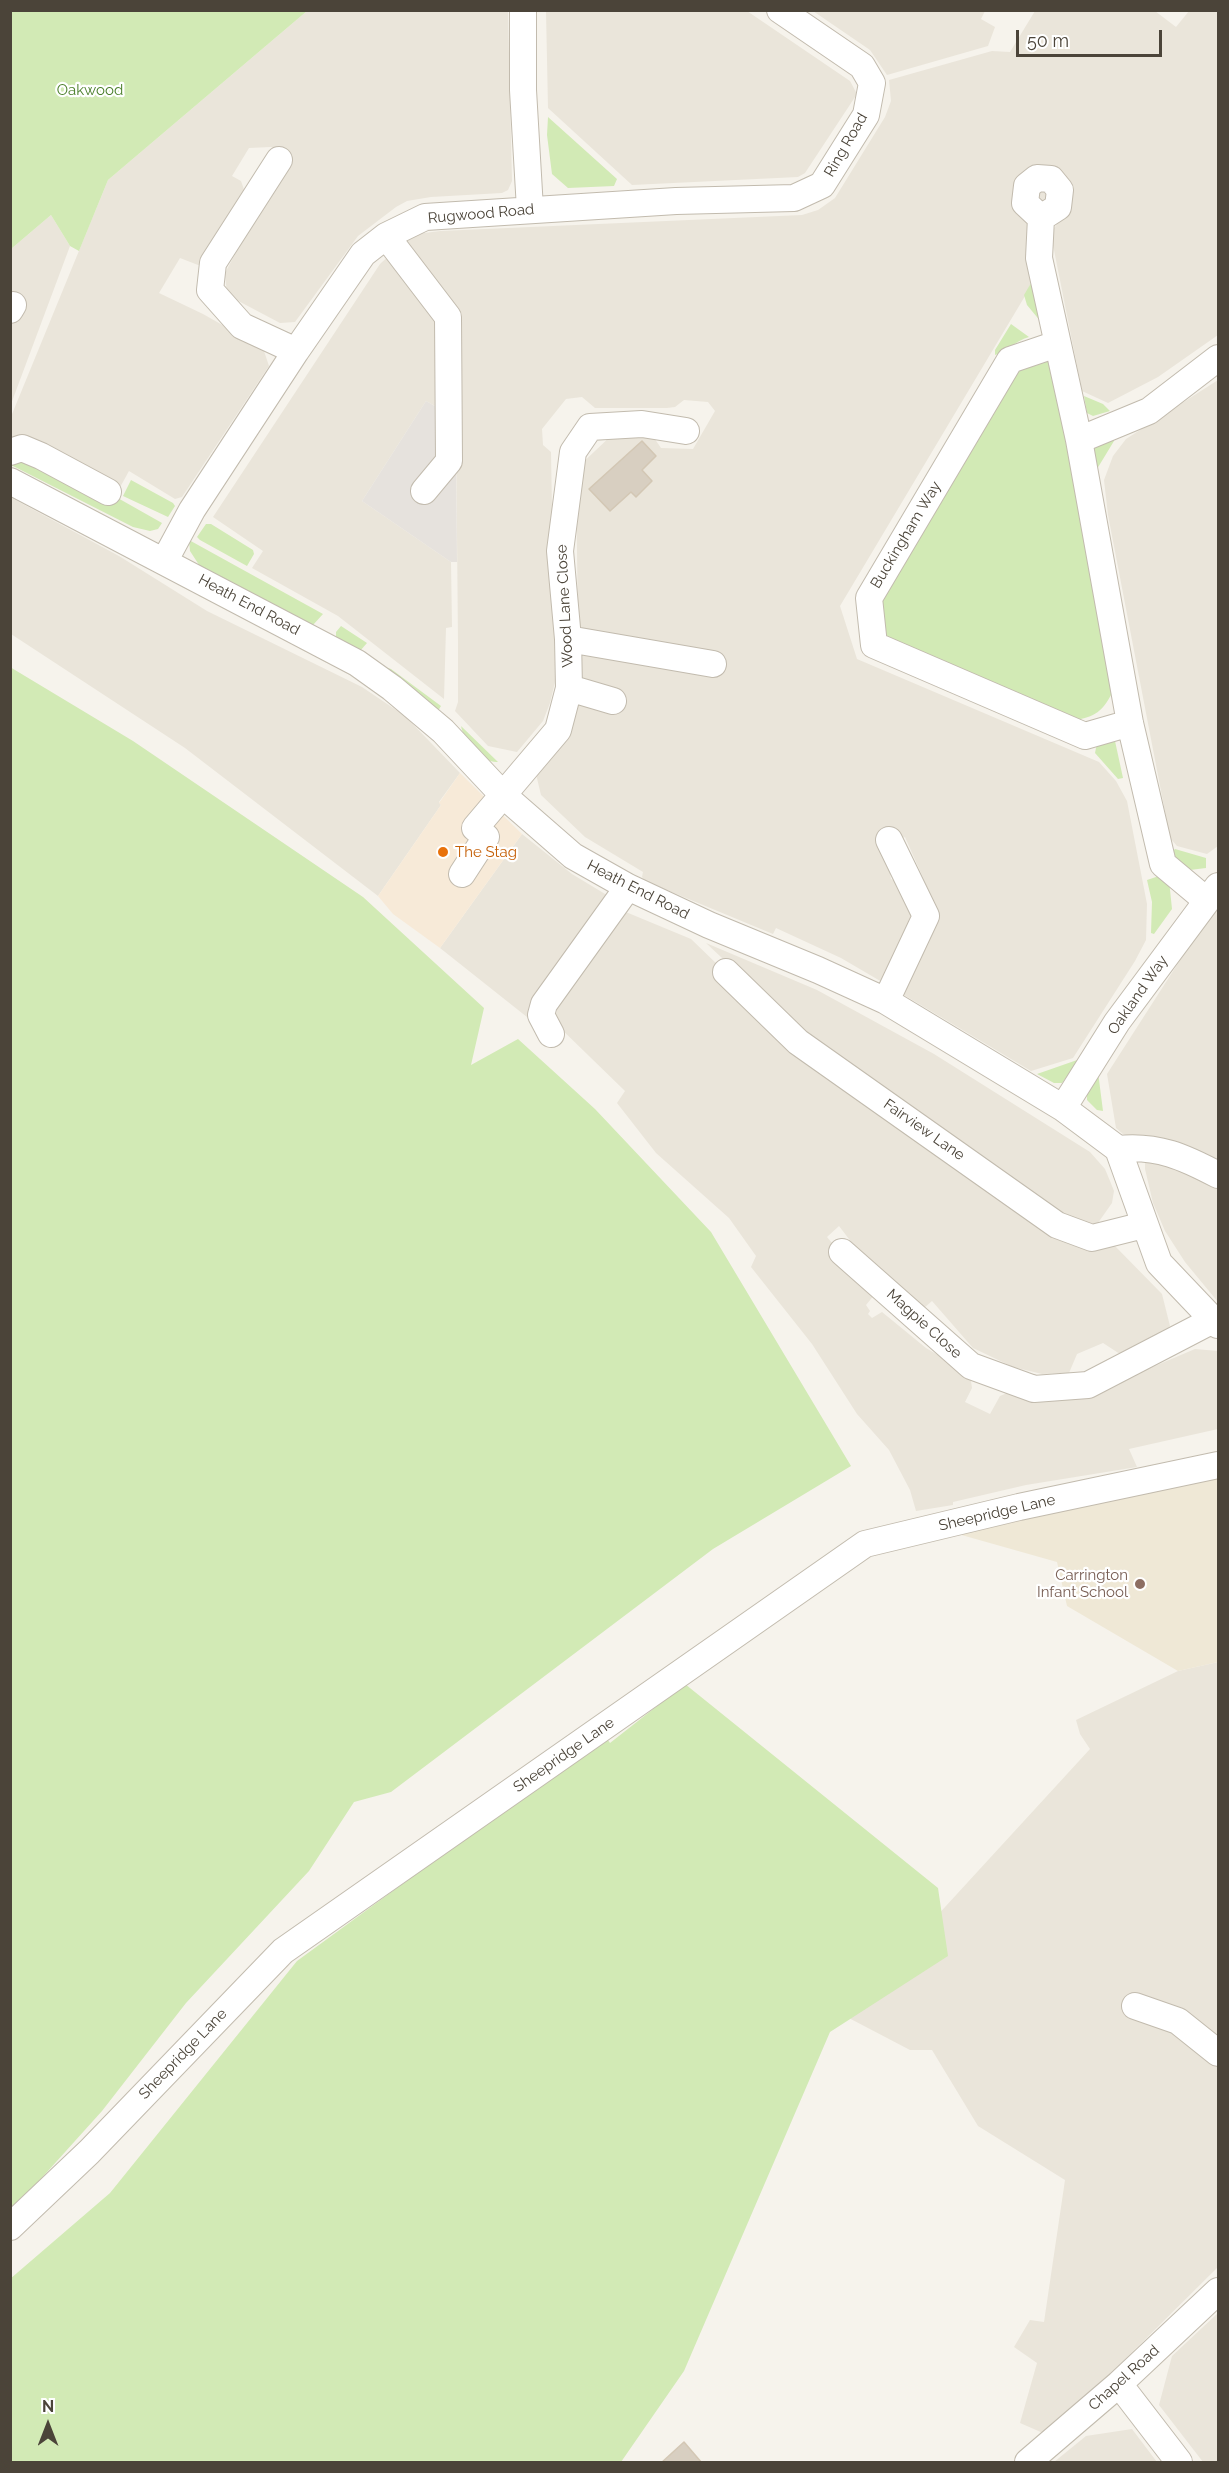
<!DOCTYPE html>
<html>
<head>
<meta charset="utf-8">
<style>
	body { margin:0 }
	#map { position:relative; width:1229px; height:2473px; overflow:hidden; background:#f6f3ec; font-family:Raleway,sans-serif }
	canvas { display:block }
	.frame { position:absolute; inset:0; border:12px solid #4b4439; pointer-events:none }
	.north { position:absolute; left:18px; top:2395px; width:60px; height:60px; -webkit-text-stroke:4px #fff; paint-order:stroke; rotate:0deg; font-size:16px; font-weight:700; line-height:24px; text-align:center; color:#4b4439 }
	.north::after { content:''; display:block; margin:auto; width:21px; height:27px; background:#4b4439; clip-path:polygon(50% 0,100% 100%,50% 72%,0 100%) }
	.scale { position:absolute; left:1016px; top:30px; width:146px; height:27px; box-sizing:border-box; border:3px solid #4b4439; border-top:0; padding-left:8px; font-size:18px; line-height:21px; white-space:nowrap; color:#4b4439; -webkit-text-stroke:4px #fff; paint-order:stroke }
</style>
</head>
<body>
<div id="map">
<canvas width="1229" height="2473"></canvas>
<div class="frame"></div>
<div class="north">N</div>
<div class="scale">50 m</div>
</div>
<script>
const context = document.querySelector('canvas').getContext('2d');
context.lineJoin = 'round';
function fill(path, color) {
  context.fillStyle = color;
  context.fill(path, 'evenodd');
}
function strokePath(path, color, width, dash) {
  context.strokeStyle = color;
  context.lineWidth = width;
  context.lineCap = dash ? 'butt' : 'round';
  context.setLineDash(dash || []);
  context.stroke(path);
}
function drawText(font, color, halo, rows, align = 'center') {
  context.font = font + ' Raleway,sans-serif';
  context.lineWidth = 4.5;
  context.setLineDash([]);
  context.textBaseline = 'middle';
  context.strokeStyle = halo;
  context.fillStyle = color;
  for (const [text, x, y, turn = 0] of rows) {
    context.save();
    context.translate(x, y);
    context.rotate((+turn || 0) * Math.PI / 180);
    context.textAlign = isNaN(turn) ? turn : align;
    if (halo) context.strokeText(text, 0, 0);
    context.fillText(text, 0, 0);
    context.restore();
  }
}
fill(new Path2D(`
	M 307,11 L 508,11 L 512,181 L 508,190 L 502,193 L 431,197 L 407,201 L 396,207 L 358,236 L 295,322 L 280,323 L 227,295 L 225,273 L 279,172 L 292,157 L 271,147 L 249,148 L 232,176 L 241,181 L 246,195 L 204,265 L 198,265 L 180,258 L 159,293 L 203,314 L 263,348 L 269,366 L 182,497 L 175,499 L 129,471 L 118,491 L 11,445 L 10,419 L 108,180 Z
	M 546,11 L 747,11 L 850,81 L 857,94 L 805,173 L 798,177 L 632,185 L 548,108 Z
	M 813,11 L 985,11 L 981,19 L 995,27 L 988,46 L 887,75 L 870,50 Z
	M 1035,11 L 1155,11 L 1176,27 L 1189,11 L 1218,11 L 1218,335 L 1158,377 L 1108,403 L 1082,391 L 1051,235 L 1052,231 L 1071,205 L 1073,192 L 1070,186 L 1031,221 L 1032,279 L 1028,291 L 840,606 L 857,659 L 1099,762 L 1116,781 L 1127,801 L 1147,904 L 1146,940 L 1135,961 L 1073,1058 L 1031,1071 L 904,995 L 935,905 L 905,837 L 897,840 L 889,867 L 891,879 L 902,884 L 916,915 L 882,982 L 841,958 L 776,928 L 773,934 L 645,881 L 642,877 L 643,872 L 585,837 L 541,795 L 535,770 L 578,632 L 576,469 L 615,432 L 650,432 L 661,448 L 693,449 L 715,411 L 708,402 L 684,400 L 675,407 L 667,408 L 595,408 L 582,397 L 566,399 L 542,429 L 543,445 L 551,452 L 555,682 L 550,703 L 543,721 L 517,752 L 488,746 L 455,711 L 458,702 L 458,643 L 455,314 L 401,246 L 417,234 L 440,231 L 802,215 L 818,210 L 835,198 L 885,117 L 891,101 L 889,80 L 992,51 L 1010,52 Z
	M 51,215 L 70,246 L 11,404 L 11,249 Z
	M 392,253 L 442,324 L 442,410 L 426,401 L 362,501 L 451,562 L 452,627 L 446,628 L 444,699 L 338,616 L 252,568 L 263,551 L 213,517 L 380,264 Z
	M 1218,380 L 1218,846 L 1207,854 L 1177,846 L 1170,838 L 1108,515 L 1104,480 L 1113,456 L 1126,439 Z
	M 10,497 L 119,556 L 207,611 L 362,687 L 405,716 L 460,773 L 439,802 L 441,805 L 378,896 L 185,748 L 11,634 Z
	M 522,834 L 572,874 L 615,900 L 532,1021 L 440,948 Z
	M 1218,906 L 1218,1167 L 1123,1134 L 1116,1128 L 1107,1074 L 1200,929 Z
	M 621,910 L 691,939 L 719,966 L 956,1151 L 1089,1250 L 1101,1245 L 1114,1245 L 1162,1294 L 1170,1326 L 1160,1339 L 1120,1354 L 1103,1343 L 1077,1354 L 1069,1373 L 1042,1374 L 1013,1367 L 973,1348 L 932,1301 L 916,1315 L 862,1256 L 839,1226 L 827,1237 L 875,1294 L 866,1305 L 870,1311 L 868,1314 L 872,1318 L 882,1312 L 926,1348 L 970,1374 L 972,1388 L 965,1402 L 990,1414 L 1000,1396 L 1007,1393 L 1056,1400 L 1077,1399 L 1195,1349 L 1218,1351 L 1218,1429 L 1129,1449 L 1137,1467 L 1026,1485 L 953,1502 L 953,1505 L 916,1511 L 910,1490 L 889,1450 L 857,1414 L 812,1344 L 751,1267 L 756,1256 L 729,1218 L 656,1153 L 617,1103 L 625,1091 L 553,1021 L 557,1011 L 554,1005 Z
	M 706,943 L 817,990 L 934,1054 L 1090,1152 L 1105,1169 L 1110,1181 L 1114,1191 L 1112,1203 L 1093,1230 L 1087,1230 L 898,1103 L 784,1016 Z
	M 1145,1155 L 1218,1185 L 1218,1302 L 1185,1262 L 1165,1231 L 1153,1203 L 1145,1169 Z
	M 1218,1662 L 1218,2267 L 1088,2396 L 1043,2433 L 1020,2423 L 1037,2363 L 1014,2347 L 1030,2320 L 1044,2322 L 1065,2180 L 978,2126 L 932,2050 L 910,2050 L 845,2016 L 1090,1749 L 1080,1734 L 1076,1720 L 1178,1671 Z
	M 1218,2313 L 1218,2462 L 1203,2462 L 1159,2405 L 1172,2356 Z
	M 1132,2429 L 1157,2462 L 1054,2462 L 1086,2436 Z`), '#eae5da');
fill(new Path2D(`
	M 460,773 L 522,834 L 440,948 L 393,914 L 378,896 L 441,805 L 439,803 Z`), '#f7ead8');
fill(new Path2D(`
	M 455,314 L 457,562 L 451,562 L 362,501 L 426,401 L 442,410 Z`), '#e6e2dd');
fill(new Path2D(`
	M 1218,1477 L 1218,1662 L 1178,1671 L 1067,1606 L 1057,1562 L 958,1534 Z`), '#efe8d6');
fill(new Path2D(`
	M 11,10 L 307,10 L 307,11 L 108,180 L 79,251 L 70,246 L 51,215 L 11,249 Z
	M 548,117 L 617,179 L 614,186 L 568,188 L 552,174 L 547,135 Z
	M 1034,278 L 1041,322 L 1027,305 L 1024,295 Z
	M 1011,324 L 1029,337 C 1015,341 1004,353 995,355 L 995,350 Z
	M 1017,356 L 1047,360 L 1052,370 L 1113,691 C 1104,710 1095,718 1073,720 L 889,643 L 870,610 Z
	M 1084,396 L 1103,404 L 1110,411 L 1093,416 L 1087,413 Z
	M 1111,430 L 1114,441 L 1097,469 L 1092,441 Z
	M 10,458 L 116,497 L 162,523 L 158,529 L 150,531 L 133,527 L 11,465 Z
	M 131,480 L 173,503 L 175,506 L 168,517 L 123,496 Z
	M 206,524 L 211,524 L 253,550 L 254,554 L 247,566 L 200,540 L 197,537 Z
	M 189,540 L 323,614 L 313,625 L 309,625 L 201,568 L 190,551 Z
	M 341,626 L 367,643 L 360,651 L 336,640 L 336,632 Z
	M 375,664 L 391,669 L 441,706 L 438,711 Z
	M 10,667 L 133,741 L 363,897 L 484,1008 L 471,1065 L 518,1039 L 595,1109 L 711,1232 L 851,1466 L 713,1549 L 391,1792 L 354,1802 L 309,1871 L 186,2003 L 102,2111 L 11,2212 Z
	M 461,726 L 498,762 C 481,763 464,742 461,726 Z
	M 1099,733 L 1115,741 L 1123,778 L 1118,779 L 1095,753 Z
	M 1175,849 L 1206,858 L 1206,868 L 1190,870 L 1173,863 L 1173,851 Z
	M 1162,875 L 1169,880 L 1172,909 L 1154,934 L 1151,933 L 1152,902 L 1147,880 Z
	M 1080,1059 L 1062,1083 L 1054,1083 L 1037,1074 Z
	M 1098,1072 L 1103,1111 L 1097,1110 L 1087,1100 L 1087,1089 Z
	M 685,1684 L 938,1888 L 948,1956 L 830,2032 L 684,2371 L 621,2462 L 11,2462 L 10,2279 L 110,2193 L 297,1961 L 605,1736 L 610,1743 Z`), '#d2eab5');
const building = new Path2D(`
	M 642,441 L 656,456 L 642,470 L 652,481 L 636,497 L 631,492 L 610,511 L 589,489 Z
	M 684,2442 L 702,2463 L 661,2463 Z`);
fill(building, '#d8cfc1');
strokePath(building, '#d3c7b4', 1.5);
const minor = new Path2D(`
	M 523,10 L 523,90 L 530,209
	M 279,160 L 213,263 L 210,290 L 242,326 L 296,351
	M 1041,218 L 1058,207 L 1060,190 L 1051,179 L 1037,178 L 1027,186 L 1025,203 L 1041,218 L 1039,258 L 1079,440 L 1130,723 L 1163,864 L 1206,900
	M 393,245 L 448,317 L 449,461 L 424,491
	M 10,310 L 13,305
	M 1057,344 L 1010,360 L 869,598 L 874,645 L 1085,736 L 1130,723
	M 1079,440 L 1149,411 L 1218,358
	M 10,452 L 22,448 L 41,456 L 108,492
	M 10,481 L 357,663 L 392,688 L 443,731 L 503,795 L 573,856 L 628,887 L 709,925 L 818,970 L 886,1001 L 1063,1108 L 1118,1149 L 1159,1263 L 1218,1325
	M 165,560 L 192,510 L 296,351 L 363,254 L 386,236 L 425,217 L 676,201 L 794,198 L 822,185 L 866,115 L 872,83 L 862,66 L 780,10
	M 568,639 L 713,664
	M 569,688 L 613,701
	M 462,874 L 486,837 L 475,828 L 558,730 L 569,688 L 568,639 L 560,551 L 573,452 L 590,427 L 642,424 L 686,431
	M 726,972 L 798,1042 L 1057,1225 L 1092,1238 L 1144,1225
	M 886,1001 L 926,916 L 889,840
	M 551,1034 L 541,1015 L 544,1004 L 628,887
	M 1063,1108 L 1117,1022 L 1218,886
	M 1118,1149 C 1158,1145 1184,1157 1218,1175
	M 842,1252 L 971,1366 L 1034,1389 L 1088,1385 L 1213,1320
	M 1135,2006 L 1178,2021 L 1218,2053
	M 10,2227 L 89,2152 L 283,1951 L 865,1544 L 1019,1507 L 1218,1465
	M 1119,2384 L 1179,2462
	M 1028,2462 L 1119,2384 L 1218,2291`);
strokePath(minor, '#c2bbae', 28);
strokePath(minor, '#fff', 26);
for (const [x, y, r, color] of [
	[443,852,6,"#e8710a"],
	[1140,1584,6,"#8d6e63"]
]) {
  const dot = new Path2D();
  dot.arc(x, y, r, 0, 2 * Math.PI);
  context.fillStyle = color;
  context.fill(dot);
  strokePath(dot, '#fff', 2);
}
drawText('15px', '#4a7f2a', '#fff', [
	["Oakwood",90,90]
]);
drawText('15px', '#4b4439', '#fff', [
	["Ring Road",846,145,-60],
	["Rugwood Road",481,214,-5],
	["Buckingham Way",906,535,-59],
	["Heath End Road",249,605,28],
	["Wood Lane Close",565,606,-93],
	["Heath End Road",638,890,27],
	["Oakland Way",1138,995,-55],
	["Fairview Lane",924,1130,35],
	["Magpie Close",924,1324,42],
	["Sheepridge Lane",997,1513,-13],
	["Sheepridge Lane",564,1755,-35],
	["Sheepridge Lane",183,2054,-46],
	["Chapel Road",1124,2378,-42]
]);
drawText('15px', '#c56008', '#fff', [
	["The Stag",455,852]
], 'left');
drawText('15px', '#785e54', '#fff', [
	["Carrington",1128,1575],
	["Infant School",1128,1592]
], 'right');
</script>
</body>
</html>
